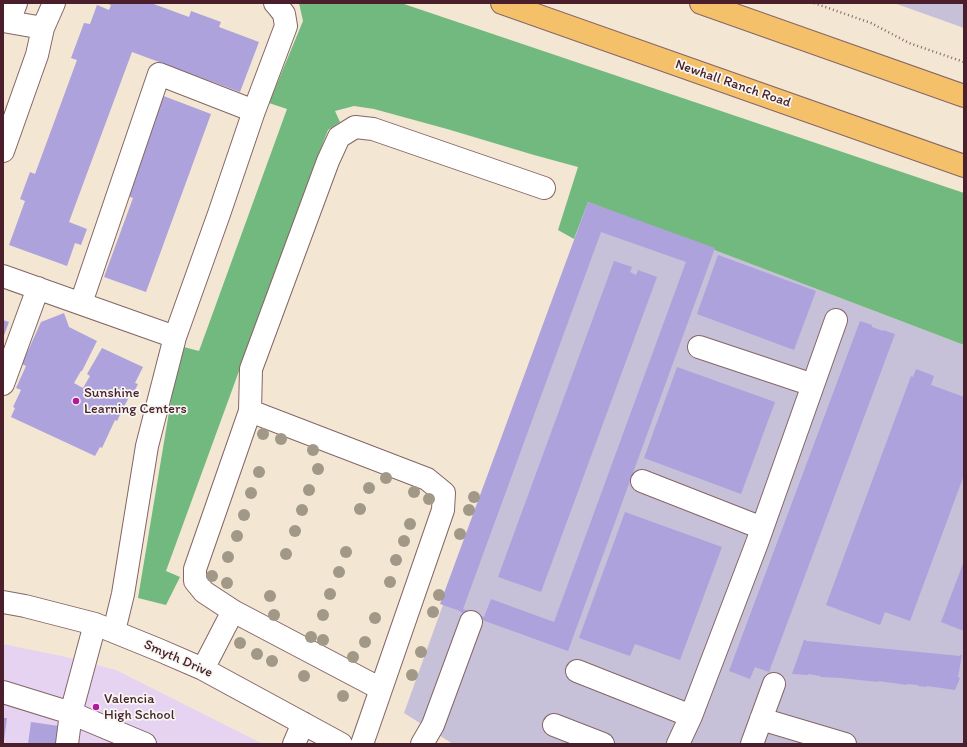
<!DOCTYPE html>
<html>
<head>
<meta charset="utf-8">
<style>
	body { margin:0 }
	#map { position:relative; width:967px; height:747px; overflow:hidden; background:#f3e7d3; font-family:Itim,sans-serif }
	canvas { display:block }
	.frame { position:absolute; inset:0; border:4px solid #4a1f2b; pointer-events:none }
</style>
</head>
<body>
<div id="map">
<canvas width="967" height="747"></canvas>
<div class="frame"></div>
</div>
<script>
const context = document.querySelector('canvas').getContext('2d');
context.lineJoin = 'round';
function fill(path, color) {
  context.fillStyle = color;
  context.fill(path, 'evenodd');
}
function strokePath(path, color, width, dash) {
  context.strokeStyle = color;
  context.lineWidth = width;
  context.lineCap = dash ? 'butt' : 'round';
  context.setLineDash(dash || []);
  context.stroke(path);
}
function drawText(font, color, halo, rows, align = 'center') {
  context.font = font + ' Itim,sans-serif';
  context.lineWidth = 3.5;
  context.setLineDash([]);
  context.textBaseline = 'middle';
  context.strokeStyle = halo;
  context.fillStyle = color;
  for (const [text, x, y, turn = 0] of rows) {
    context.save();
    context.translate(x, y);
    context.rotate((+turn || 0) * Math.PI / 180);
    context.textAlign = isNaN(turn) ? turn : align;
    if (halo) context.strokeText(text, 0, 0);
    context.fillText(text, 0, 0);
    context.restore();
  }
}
fill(new Path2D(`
	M 3,644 L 66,657 L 116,670 L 263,744 L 3,744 Z`), '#e5d3f1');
fill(new Path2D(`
	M 894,3 L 964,3 L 964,28 Z
	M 588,202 L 964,345 L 964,744 L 453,744 L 404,713 Z`), '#c7c0d9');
fill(new Path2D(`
	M 299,3 L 401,3 L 964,193 L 964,345 L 588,202 L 574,239 L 558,230 L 578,167 L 534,155 L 447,129 L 374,109 L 354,106 L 335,111 L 340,122 L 328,130 L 312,171 L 166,571 L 180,577 L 166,605 L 138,598 L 180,346 L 199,351 L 287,109 L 269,103 L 303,21 Z`), '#72b97f');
fill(new Path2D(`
	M 105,3 L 151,3 L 189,17 L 191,11 L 221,22 L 219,27 L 259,42 L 240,92 L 132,52 L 69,222 L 87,229 L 81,245 L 75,243 L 67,266 L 9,245 L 25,201 L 20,199 L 30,172 L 35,174 L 77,60 L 71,58 L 84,23 L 90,24 L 97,5 L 109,10 L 111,5 Z
	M 161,95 L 211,114 L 146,292 L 104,277 L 133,198 L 125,195 Z
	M 588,202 L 715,248 L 568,651 L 460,612 L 460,611 L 440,604 ZM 601,232 L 686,262 L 554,622 L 491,599 L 484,617 L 463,609 Z
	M 718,255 L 816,291 L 794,350 L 697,314 Z
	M 614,261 L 632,267 L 630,272 L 636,275 L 638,270 L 657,277 L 541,592 L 498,577 Z
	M 64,313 L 69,327 L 97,341 L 82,371 L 81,371 L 74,383 L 83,388 L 90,376 L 87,374 L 102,348 L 143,367 L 135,383 L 138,384 L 132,396 L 130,395 L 117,421 L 115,420 L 102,448 L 100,447 L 95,456 L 11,417 L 15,408 L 13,407 L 21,390 L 16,388 L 26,366 L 22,364 L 41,322 Z
	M 3,320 L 9,322 L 3,338 Z
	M 860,321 L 872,325 L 872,327 L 883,331 L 883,330 L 895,334 L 769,672 L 755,667 L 750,679 L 729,671 Z
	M 677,367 L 775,402 L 741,494 L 644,458 Z
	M 916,369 L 934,376 L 931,385 L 964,397 L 964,475 L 910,621 L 885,612 L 880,625 L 826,605 L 911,376 L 913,377 Z
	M 625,512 L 722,547 L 680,660 L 635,644 L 630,656 L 579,638 Z
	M 964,561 L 964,631 L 941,622 Z
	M 804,640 L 806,640 L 806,641 L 960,656 L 960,655 L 962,655 L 958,677 L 960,678 L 955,690 L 927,686 L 927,687 L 918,686 L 918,685 L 907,684 L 907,685 L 878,681 L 878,682 L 841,678 L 820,677 L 820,676 L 808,674 L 808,675 L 792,674 Z
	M 3,718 L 7,718 L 4,740 L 3,740 Z
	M 31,722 L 59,726 L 56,744 L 28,744 Z`), '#ada2db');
const minor = new Path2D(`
	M 3,21 L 43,28
	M 9,22 L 16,3
	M 3,151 L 37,55 L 43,28 L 54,3
	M 3,276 L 175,337
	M 81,303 L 159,74 L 254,111
	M 699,347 L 813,385
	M 3,384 L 38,288
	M 250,411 L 427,479 L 444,493 L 443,510 L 362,744
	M 642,481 L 762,528
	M 3,602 L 25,606 L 95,624 L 159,650 L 203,669 L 341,744
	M 95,624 L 71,713 L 145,744
	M 114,631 L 123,594 L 147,446 L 175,337 L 219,214 L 254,111 L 286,26 L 284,14 L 276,4 L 275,3
	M 203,669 L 233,611
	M 577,671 L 691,716
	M 381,689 L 233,611 L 204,592 L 195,581 L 195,569 L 250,411 L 251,369 L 328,161 L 339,137 L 355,127 L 373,129 L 544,188
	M 3,692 L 71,713 L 67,744
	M 761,719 L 845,744
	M 554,725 L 603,744
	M 294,744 L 303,723
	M 422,744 L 433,725 L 471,622
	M 678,744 L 691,716 L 757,543 L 836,320
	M 752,744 L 774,684`);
const major = new Path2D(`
	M 502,3 L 964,166
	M 701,3 L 964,96`);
strokePath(minor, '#856566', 24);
strokePath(major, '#856566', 24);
strokePath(new Path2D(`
	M 814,3 L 871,23 L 909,43 L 964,62`), '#856566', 2.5, [1, 3]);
strokePath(minor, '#fff', 22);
strokePath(major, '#f4c16a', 22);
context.fillStyle = '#a19888';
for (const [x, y] of [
	[263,434],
	[281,439],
	[313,450],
	[318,469],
	[259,472],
	[386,478],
	[369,488],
	[309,490],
	[414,492],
	[251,493],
	[474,497],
	[429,499],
	[360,509],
	[302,510],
	[469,510],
	[244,515],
	[410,524],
	[295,531],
	[460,534],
	[237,536],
	[404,541],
	[346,552],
	[286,554],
	[228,557],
	[396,560],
	[339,572],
	[212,576],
	[390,582],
	[227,583],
	[330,594],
	[439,595],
	[270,596],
	[433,612],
	[274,615],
	[323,615],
	[375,618],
	[311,637],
	[323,640],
	[365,642],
	[240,643],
	[421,652],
	[257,654],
	[353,657],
	[272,661],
	[412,675],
	[304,676],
	[343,696]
]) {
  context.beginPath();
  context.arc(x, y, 6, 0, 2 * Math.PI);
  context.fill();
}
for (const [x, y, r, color] of [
	[76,401,4,"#b5179e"],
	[96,707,4,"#b5179e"]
]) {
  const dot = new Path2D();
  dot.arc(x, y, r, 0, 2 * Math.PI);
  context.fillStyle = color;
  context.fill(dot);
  strokePath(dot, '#f6f6f2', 1.5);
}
drawText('14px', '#4a1f2b', '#f6f6f2', [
	["Newhall Ranch Road",733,84,19],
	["Smyth Drive",178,659,24]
]);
drawText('14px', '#4a1f2b', '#f6f6f2', [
	["Sunshine",84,393],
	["Learning Centers",84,409],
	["Valencia",104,699],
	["High School",104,715]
], 'left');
</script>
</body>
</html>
